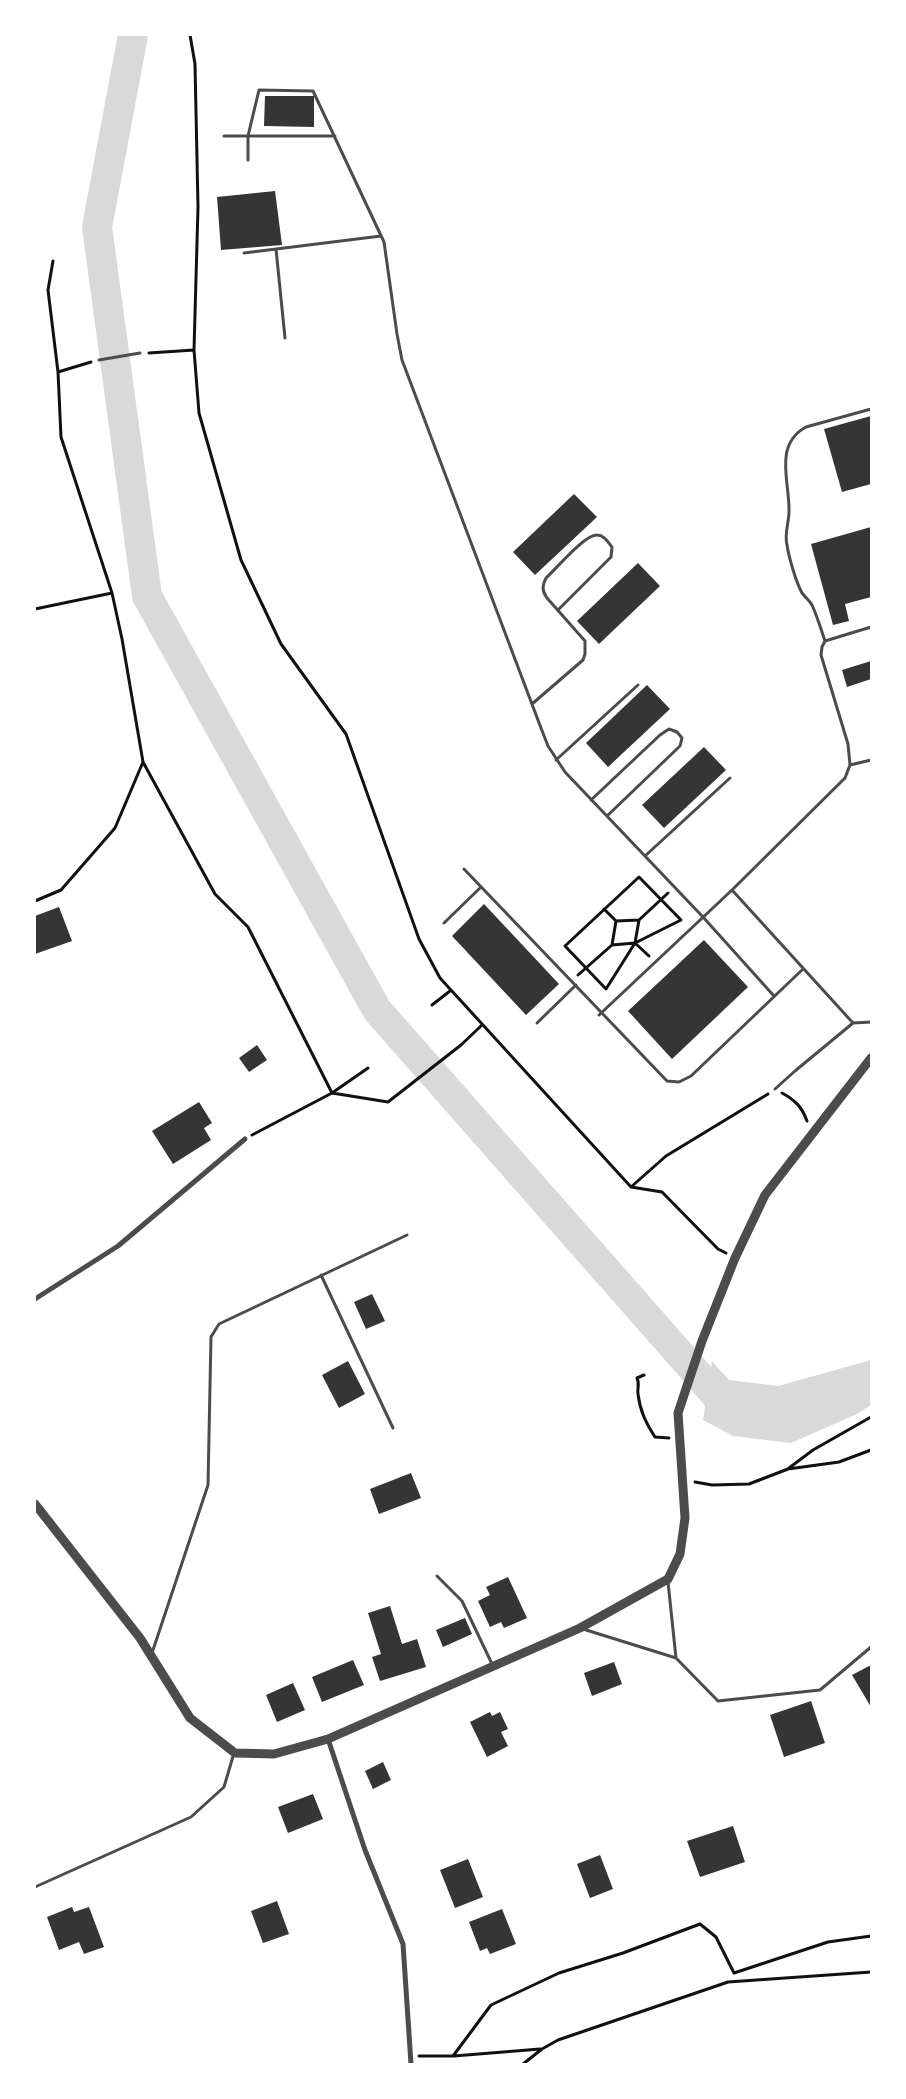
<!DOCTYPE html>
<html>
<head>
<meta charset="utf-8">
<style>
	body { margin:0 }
	#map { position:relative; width:906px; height:2099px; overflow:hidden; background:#fff; font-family:"DejaVu Sans",sans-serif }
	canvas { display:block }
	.frame { position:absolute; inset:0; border:36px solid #fff; pointer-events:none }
</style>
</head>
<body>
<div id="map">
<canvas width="906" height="2099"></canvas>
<div class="frame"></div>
</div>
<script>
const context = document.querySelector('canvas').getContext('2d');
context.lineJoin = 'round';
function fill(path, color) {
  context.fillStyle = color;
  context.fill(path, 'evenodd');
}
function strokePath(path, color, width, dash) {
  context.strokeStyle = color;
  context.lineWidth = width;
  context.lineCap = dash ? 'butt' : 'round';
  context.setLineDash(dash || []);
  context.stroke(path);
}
fill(new Path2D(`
	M 871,1360 L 871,1405 L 857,1414 L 791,1443 L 733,1436 L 703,1420 L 712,1361 L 729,1380 L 778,1386 Z`), '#d9d9d9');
strokePath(new Path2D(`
	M 133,35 L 97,227 L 147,596 L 377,1010 L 722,1402 L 742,1403`), '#d9d9d9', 30);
fill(new Path2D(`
	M 265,96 L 314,96 L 314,127 L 264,126 Z
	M 275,191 L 282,245 L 221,250 L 217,197 Z
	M 871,416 L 871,484 L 842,492 L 824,429 Z
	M 574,494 L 597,517 L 535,575 L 513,552 Z
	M 871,527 L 871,597 L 845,604 L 849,621 L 833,625 L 811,544 Z
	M 638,563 L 660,586 L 599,644 L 577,621 Z
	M 871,661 L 871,679 L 847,687 L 842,670 Z
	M 647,685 L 670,709 L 608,767 L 586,743 Z
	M 704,747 L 726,770 L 664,828 L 642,805 Z
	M 484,904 L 559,984 L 526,1015 L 452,936 Z
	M 59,907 L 72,941 L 35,954 L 35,916 Z
	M 704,940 L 748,987 L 672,1059 L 628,1011 Z
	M 257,1045 L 267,1060 L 249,1072 L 239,1058 Z
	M 199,1102 L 212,1123 L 204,1128 L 211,1140 L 173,1164 L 152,1131 Z
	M 372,1294 L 385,1321 L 366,1329 L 354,1302 Z
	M 348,1361 L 365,1394 L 339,1408 L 322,1375 Z
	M 411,1473 L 421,1498 L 379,1514 L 370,1489 Z
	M 508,1577 L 527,1618 L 504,1628 L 501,1622 L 490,1627 L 478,1601 L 490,1595 L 486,1587 Z
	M 390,1606 L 402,1644 L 417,1639 L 426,1667 L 380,1681 L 372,1657 L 381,1654 L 368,1613 Z
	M 465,1618 L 472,1634 L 443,1647 L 436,1630 Z
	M 353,1660 L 364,1685 L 322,1702 L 312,1677 Z
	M 614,1662 L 622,1684 L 592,1696 L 584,1673 Z
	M 871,1665 L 871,1707 L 852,1675 Z
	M 293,1683 L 305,1710 L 277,1722 L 266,1695 Z
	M 811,1701 L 825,1743 L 784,1757 L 770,1715 Z
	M 490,1712 L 492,1716 L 500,1712 L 508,1729 L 501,1732 L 508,1746 L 487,1757 L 470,1722 Z
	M 383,1762 L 391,1780 L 373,1789 L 365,1771 Z
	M 313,1794 L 323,1819 L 288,1833 L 278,1807 Z
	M 733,1826 L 745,1862 L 700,1877 L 687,1841 Z
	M 600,1855 L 613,1889 L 590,1898 L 577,1864 Z
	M 468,1859 L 483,1897 L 455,1908 L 440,1870 Z
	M 277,1901 L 289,1934 L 263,1943 L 251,1911 Z
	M 72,1907 L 74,1912 L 89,1907 L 104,1947 L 84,1954 L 79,1942 L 59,1950 L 47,1917 Z
	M 502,1909 L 516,1944 L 490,1954 L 487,1948 L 480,1951 L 469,1922 Z`), '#353535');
strokePath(new Path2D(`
	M 190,35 L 195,64 L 198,207 L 194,350 L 199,413 L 241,560 L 281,644 L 346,734 L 419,939 L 440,978 L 631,1187 L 662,1192 L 718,1249 L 726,1253
	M 53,261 L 48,290 L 58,372
	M 149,353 L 194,350
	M 91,362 L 58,372 L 61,437 L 112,593 L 122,639 L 143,762 L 215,894 L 248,927 L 332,1093 L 368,1068
	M 35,609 L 112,593
	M 639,877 L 681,920 L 635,943 L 606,989 L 565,946 Z
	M 35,901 L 61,890 L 115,828 L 143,762
	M 604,909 L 616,921
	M 635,943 L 649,956
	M 612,945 L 616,921 L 639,920
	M 578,975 L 612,945 L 635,943 L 639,920 L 668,893
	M 432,1005 L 450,991
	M 782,1093 C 795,1100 802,1107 807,1121
	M 252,1135 L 332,1093 L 388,1102 L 461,1045 L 482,1025
	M 631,1187 L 666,1156 L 768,1094
	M 644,1375 L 637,1378 C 640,1384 637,1388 638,1394 C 640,1411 646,1423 655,1437 L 669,1438
	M 789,1468 L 813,1450 L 871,1417
	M 695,1482 L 712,1485 L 749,1484 L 788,1469 L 839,1462 L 871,1450
	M 419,2056 L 453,2056 L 491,2005 L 559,1973 L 623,1953 L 700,1924 L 716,1937 L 734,1973 L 828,1942 L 871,1936
	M 454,2056 L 540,2049
	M 523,2064 L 542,2049 L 558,2040 L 728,1982 L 871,1972`), '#111', 3);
strokePath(new Path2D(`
	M 224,136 L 248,136 L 248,160
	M 335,136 L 248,136 L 259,90 L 313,91 L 384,242 L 397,334 L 402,360 L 541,728 L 548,746 L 565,772 L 703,917 L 774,996
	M 276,249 L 285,338
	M 244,253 L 381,236
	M 99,360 L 140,353
	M 825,641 C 821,629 817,616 812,605 C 809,600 805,597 802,593 C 796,582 789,558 787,545 C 784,534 789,523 789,511 C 790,483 773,445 806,427 L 871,409
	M 532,704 L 583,660 L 585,654 L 585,641 L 547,598 C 542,591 542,586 546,578 C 556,569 585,534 597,535 C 604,535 608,542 612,547 L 611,557 L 558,610
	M 556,760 L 638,685
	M 850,765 L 871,760
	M 591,800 L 660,735 L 669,729 L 677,732 L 682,738 L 680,746 L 607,816
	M 645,856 L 730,778
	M 464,869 L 667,1081 L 679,1082 L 691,1076 L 803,969
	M 444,923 L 481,887
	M 599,1015 L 732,890
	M 537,1023 L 576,985
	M 853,1023 L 732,890 L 845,778 L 850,765 L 848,744 L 821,655 L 822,647 L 825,641 L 871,627
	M 775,1089 L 795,1071 L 853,1023 L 871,1022
	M 321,1275 L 393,1428
	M 437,1576 L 462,1601 L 493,1666
	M 668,1582 L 676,1658 L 718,1701 L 820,1690 L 871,1647
	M 583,1629 L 676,1658
	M 152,1653 L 208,1485 L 211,1337 L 219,1324 L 407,1235
	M 35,1887 L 191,1817 L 224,1787 L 234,1753`), '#4c4c4c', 3);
strokePath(new Path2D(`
	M 35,1299 L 118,1246 L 245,1139
	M 328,1739 L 365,1850 L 403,1944 L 411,2064`), '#4c4c4c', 5);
strokePath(new Path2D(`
	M 35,1504 L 140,1638 L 190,1718 L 235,1753 L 274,1754 L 328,1739 L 580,1628 L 668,1579 L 680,1554 L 685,1518 L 678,1413 L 702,1341 L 735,1258 L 765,1195 L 871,1058`), '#4c4c4c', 9);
</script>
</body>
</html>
